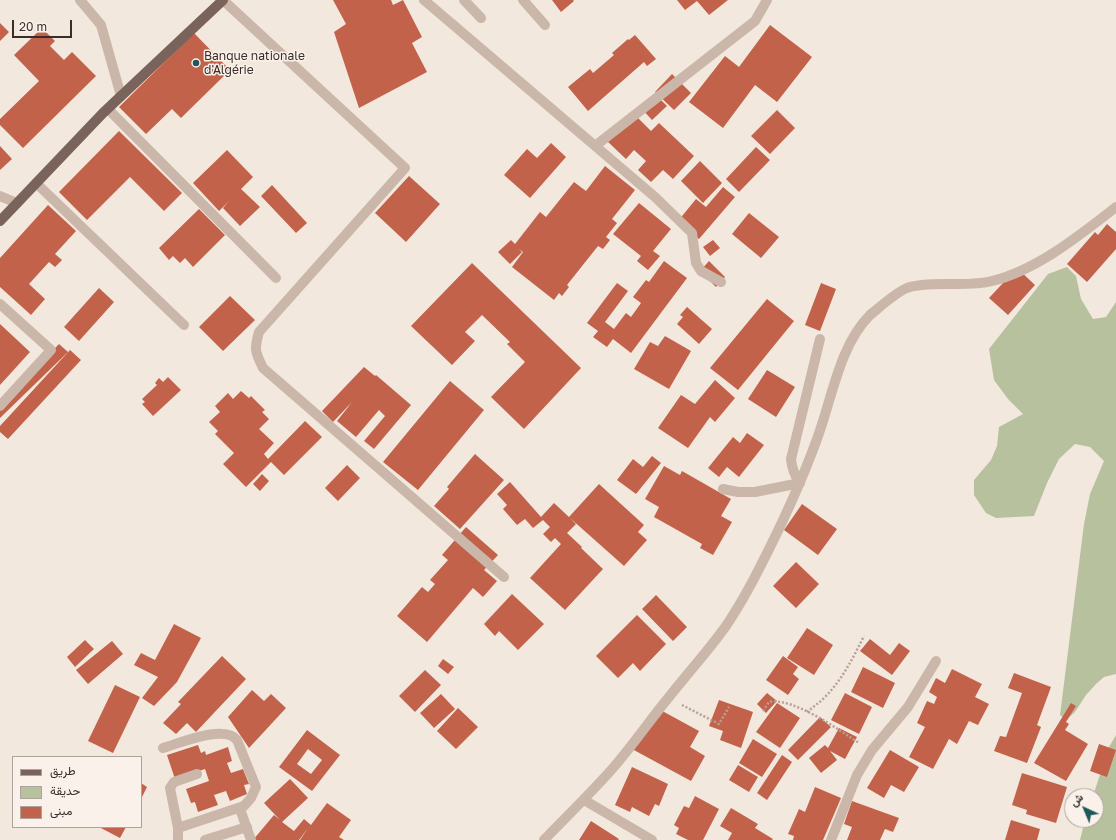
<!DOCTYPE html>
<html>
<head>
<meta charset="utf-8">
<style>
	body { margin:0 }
	#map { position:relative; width:1116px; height:840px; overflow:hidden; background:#f2e8de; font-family:"Golos Text",Vazirmatn,sans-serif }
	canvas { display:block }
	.legend { position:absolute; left:12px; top:756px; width:130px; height:72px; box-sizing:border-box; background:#faf2ea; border:1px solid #aca39d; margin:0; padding:5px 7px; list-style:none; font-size:12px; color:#382d29 }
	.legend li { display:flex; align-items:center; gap:8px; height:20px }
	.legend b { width:20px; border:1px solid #aca39d }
	.north { position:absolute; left:1064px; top:788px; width:40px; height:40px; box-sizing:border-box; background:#faf2ea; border:1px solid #aca39d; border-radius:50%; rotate:316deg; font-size:11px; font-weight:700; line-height:16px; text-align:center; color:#382d29 }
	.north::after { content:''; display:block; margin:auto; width:14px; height:18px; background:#1f5859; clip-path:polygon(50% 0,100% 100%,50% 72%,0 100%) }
	.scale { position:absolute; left:12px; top:20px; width:60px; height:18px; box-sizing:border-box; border:2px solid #382d29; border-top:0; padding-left:5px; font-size:12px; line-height:14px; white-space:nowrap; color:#382d29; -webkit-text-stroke:3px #faf2ea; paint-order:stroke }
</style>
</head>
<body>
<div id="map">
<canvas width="1116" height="840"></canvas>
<ul class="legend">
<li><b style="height:5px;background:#79635b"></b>طريق</li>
<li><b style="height:11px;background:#b7c19e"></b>حديقة</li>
<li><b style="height:11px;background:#c3624b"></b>مبنى</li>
</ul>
<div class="north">ش</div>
<div class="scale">20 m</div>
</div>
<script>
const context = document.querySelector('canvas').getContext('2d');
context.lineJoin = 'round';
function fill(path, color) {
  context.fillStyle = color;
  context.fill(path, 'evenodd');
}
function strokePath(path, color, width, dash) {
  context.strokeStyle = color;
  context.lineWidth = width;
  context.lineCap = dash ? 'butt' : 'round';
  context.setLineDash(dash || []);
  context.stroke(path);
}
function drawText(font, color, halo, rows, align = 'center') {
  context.font = font + ' "Golos Text",sans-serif';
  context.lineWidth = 3;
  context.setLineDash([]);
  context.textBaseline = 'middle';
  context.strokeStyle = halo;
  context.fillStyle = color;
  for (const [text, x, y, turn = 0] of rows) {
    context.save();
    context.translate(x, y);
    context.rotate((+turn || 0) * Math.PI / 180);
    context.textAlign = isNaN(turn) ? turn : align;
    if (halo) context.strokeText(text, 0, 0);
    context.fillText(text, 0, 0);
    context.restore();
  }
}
fill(new Path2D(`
	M 1067,267 L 1076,276 L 1081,299 L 1093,319 L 1106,317 L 1116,302 L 1116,674 L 1104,677 L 1096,684 L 1086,695 L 1075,712 L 1066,720 L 1060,715 L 1084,524 L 1090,494 L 1104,461 L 1090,447 L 1075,444 L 1059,459 L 1047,483 L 1034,516 L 996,518 L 986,513 L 974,495 L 974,480 L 991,460 L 997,446 L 999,427 L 1023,414 L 1008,399 L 994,380 L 989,349 L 1048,274 Z
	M 1116,735 L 1116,840 L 1080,840 L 1085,820 L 1096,820 L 1096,796 L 1093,796 L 1109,747 Z`), '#b7c19e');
fill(new Path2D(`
	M 333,0 L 391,0 L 393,5 L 403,0 L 422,37 L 412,43 L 427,72 L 359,108 L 334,32 L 346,24 Z
	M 552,0 L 573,0 L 574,1 L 561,12 Z
	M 677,0 L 728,0 L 709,15 L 697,1 L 685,10 Z
	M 0,23 L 9,32 L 0,41 Z
	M 770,25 L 812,57 L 777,102 L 755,85 L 723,128 L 689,102 L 725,56 L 739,67 Z
	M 42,28 L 55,41 L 50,46 L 64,60 L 72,52 L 96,76 L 23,148 L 0,125 L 0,119 L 39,81 L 14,55 Z
	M 194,33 L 230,70 L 181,118 L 172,109 L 146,134 L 119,107 Z
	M 635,35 L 656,59 L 647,66 L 644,62 L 588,111 L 568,87 L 590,69 L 593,73 L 614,55 L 612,53 L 628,39 L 629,40 Z
	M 672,74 L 691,93 L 674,110 L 655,92 Z
	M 656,95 L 667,106 L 652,120 L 641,108 Z
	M 777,110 L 795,128 L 770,154 L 751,136 Z
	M 633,113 L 651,131 L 659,123 L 694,156 L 673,179 L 663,170 L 651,182 L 638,170 L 646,161 L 634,150 L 626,159 L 607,141 Z
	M 119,131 L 182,193 L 164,211 L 130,177 L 87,220 L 59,192 Z
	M 551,143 L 566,157 L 530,198 L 504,175 L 527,149 L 537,158 Z
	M 0,146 L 12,159 L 0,170 Z
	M 756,147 L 770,160 L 739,192 L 726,179 Z
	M 227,150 L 253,177 L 241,189 L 260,207 L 240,226 L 223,208 L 229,201 L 219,211 L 193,183 Z
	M 700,161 L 722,183 L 703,203 L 681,181 Z
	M 605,166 L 635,190 L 612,219 L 617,223 L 606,237 L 610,240 L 603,249 L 598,246 L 567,285 L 569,287 L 562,296 L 559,293 L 554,300 L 512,267 L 523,252 L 519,249 L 522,252 L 510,264 L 498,252 L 511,240 L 515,244 L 540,212 L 546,217 L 574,182 L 586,191 Z
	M 409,176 L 440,204 L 406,242 L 375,213 Z
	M 272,185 L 307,223 L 296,233 L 261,196 Z
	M 723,187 L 735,197 L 699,239 L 678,221 L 696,199 L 706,207 Z
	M 639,203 L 671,229 L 653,251 L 660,256 L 648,270 L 637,261 L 641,256 L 613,234 Z
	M 48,205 L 76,231 L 55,254 L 62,260 L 55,267 L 49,262 L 29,284 L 45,299 L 31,315 L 0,287 L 0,258 Z
	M 199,209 L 225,235 L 193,267 L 185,258 L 180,263 L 173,256 L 169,260 L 159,248 Z
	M 749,213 L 779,237 L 761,258 L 732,234 Z
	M 1107,224 L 1116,232 L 1116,249 L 1087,282 L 1067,264 L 1095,232 L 1098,235 Z
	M 713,240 L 720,248 L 710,256 L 703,247 Z
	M 664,261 L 687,278 L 631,353 L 613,339 L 607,347 L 593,337 L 598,331 L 587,323 L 617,283 L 628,291 L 605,322 L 614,329 L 626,313 L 631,317 L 641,303 L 633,297 L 646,280 L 649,282 Z
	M 709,261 L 725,277 L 716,287 L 700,271 Z
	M 472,263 L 581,368 L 524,429 L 491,397 L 525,362 L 507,344 L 510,342 L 482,315 L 465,332 L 475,341 L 452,365 L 411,326 Z
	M 1017,268 L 1035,285 L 1008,315 L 989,298 Z
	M 821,283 L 836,289 L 820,331 L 805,325 Z
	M 99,288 L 114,302 L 79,341 L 64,327 Z
	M 230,296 L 255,320 L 223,351 L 199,327 Z
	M 767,299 L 794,321 L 738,390 L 710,368 Z
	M 687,307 L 712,329 L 699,344 L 677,324 L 683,317 L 680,315 Z
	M 0,324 L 30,352 L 0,385 Z
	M 665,336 L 691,351 L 669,389 L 634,369 L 650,342 L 658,346 Z
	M 59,344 L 68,352 L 0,418 L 0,404 Z
	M 70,350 L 81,360 L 8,439 L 0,432 L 0,426 Z
	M 364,367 L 375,376 L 376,375 L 411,405 L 374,449 L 364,441 L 385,416 L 379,410 L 356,437 L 337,421 L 352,402 L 333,422 L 322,411 Z
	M 767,370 L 795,387 L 776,417 L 748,399 Z
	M 168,377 L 181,390 L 153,416 L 142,404 L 145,402 L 142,399 L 157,385 L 155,383 L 159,378 L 163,382 Z
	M 715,380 L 735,398 L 715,422 L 710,417 L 688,448 L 658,428 L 681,395 L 695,404 Z
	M 450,381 L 484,410 L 418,490 L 383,462 Z
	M 241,391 L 249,398 L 251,396 L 265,410 L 262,412 L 269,419 L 259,429 L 274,443 L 264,454 L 268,459 L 305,421 L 322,437 L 284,475 L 271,462 L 246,487 L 223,464 L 234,453 L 215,434 L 218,431 L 209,422 L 220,412 L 215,406 L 228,393 L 233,399 Z
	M 747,433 L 764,445 L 739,477 L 727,467 L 719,477 L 708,468 L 733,437 L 740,443 Z
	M 475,454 L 504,480 L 460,529 L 434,506 L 449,489 L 447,487 Z
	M 652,456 L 661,463 L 636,494 L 617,480 L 633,459 L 643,467 Z
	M 347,465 L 360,478 L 338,501 L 325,488 Z
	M 664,466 L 680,475 L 682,471 L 731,499 L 721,516 L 732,522 L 713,555 L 700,548 L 702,544 L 654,517 L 659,507 L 645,499 Z
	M 262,474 L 269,481 L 260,491 L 253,484 Z
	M 510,482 L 541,517 L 554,503 L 569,517 L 599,484 L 644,525 L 638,532 L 647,540 L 624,566 L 570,518 L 576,524 L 567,533 L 582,547 L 581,548 L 603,569 L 565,610 L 530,578 L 561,544 L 555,538 L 551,542 L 543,534 L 550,527 L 543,520 L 533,528 L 525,519 L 517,525 L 503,509 L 507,505 L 497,494 Z
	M 802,504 L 837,529 L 818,555 L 784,530 Z
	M 466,527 L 498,555 L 484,570 L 497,581 L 483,597 L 473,588 L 427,642 L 397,616 L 422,587 L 428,592 L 435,584 L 430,580 L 448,560 L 442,555 Z
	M 796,562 L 819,584 L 796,608 L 773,586 Z
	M 512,594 L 544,624 L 518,650 L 499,631 L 495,636 L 484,624 Z
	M 656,595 L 687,627 L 673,641 L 642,609 Z
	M 637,615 L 666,644 L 640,671 L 633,663 L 618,678 L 596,656 Z
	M 174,624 L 201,638 L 177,682 L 154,706 L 142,698 L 158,677 L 134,665 L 141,653 L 155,660 Z
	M 807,628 L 833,645 L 814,675 L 787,658 Z
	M 870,639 L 890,655 L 899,643 L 910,651 L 892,675 L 860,651 Z
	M 85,640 L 94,649 L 75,667 L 67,657 Z
	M 112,641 L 123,654 L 88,684 L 76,670 Z
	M 222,656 L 246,679 L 196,732 L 187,723 L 176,734 L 163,723 L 181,704 L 178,702 Z
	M 783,656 L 798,667 L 793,674 L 799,679 L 788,695 L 766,680 Z
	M 443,659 L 454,667 L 448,674 L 438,666 Z
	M 863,667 L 895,683 L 883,708 L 851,692 Z
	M 952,669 L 982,684 L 975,697 L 989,704 L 978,725 L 969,721 L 957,744 L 949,739 L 933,769 L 909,757 L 925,727 L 917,723 L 927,701 L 934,704 L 937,697 L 929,692 L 936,678 L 945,683 Z
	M 425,670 L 441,685 L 415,712 L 399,696 Z
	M 1014,673 L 1051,687 L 1037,725 L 1041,727 L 1027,763 L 994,751 L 1000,736 L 1006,737 L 1022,693 L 1008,688 Z
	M 115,685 L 140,697 L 113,753 L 88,741 Z
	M 252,690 L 264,701 L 271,694 L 286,708 L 249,748 L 228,717 Z
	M 767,693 L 777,701 L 766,713 L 757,704 Z
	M 845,693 L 872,707 L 859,734 L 831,720 Z
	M 441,694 L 455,709 L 434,728 L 420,713 Z
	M 719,700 L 753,712 L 741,748 L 720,740 L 723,731 L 709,726 Z
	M 777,703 L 800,718 L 780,748 L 756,732 Z
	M 1071,703 L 1076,706 L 1066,722 L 1069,724 L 1065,730 L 1088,744 L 1066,781 L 1034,763 Z
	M 655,707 L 699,731 L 690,747 L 705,756 L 691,781 L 632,749 Z
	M 458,708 L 478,727 L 456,749 L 437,731 Z
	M 820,717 L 831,727 L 798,760 L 788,750 Z
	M 839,728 L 857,737 L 845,759 L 830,751 L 837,760 L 821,773 L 809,758 L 825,745 L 828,748 Z
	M 307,730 L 340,755 L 312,791 L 279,767 ZM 308,749 L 322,760 L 311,774 L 297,764 Z
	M 753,739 L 777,754 L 762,777 L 739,763 Z
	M 1099,744 L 1116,750 L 1107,777 L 1090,771 Z
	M 198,745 L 201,753 L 205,751 L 206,755 L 228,747 L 232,761 L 227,763 L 231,773 L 243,769 L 249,784 L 244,785 L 247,794 L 230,801 L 226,791 L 214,795 L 218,805 L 198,812 L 195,802 L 191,803 L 186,789 L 209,781 L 205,769 L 175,779 L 167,755 Z
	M 890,750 L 919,767 L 904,792 L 891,785 L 884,798 L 867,788 Z
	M 782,755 L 792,762 L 767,800 L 757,793 Z
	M 738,765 L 758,777 L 749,792 L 729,780 Z
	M 632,767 L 668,784 L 659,806 L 655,804 L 649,816 L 632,807 L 630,812 L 615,805 Z
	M 1022,773 L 1067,787 L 1056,823 L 1026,814 L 1027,810 L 1012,805 Z
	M 290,779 L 308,798 L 282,822 L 294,831 L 304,819 L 311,825 L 327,803 L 351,820 L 339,837 L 344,840 L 300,840 L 308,828 L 299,840 L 253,840 L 274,815 L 280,820 L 264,803 Z
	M 141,783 L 147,787 L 141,799 Z
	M 815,787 L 841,798 L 823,840 L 793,840 L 794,836 L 788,834 L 799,809 L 805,812 Z
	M 695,796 L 719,809 L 703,840 L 688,840 L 676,834 L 679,828 L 674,825 L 684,806 L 689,808 Z
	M 852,801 L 899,818 L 893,832 L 885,829 L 880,840 L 847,840 L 852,827 L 844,824 Z
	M 731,808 L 758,824 L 755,828 L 773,839 L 772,840 L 728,840 L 732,833 L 720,826 Z
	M 1011,820 L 1040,829 L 1037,840 L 1005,840 Z
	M 591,821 L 619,839 L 618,840 L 579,840 Z
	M 99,827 L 126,827 L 120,838 Z`), '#c3624b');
strokePath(new Path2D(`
	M 682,705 L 719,724 L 729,707
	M 763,711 L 769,702 C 793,697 839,730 859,743
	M 807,712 C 813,707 819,703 825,697 C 842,680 853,658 864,636`), '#b6a194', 2.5, [2, 2]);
strokePath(new Path2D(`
	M 80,0 L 101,25 L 121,96
	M 223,0 L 405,168 L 259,332 C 254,349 255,352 263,368 L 504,577
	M 424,0 L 655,197 L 692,233 L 696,263 L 701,271 L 721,282
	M 464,0 L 481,18
	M 523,0 L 545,25
	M 108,109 L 276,278
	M 595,146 L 755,21 L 767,0
	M 36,183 L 184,325
	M 0,196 L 17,203
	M 0,304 L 51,350 L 0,406
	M 800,483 C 794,475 792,469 791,459 L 820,339
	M 723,489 L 738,492 L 755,492 L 800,483
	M 163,748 C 180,743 224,724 237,740 L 256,787 L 251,798 L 244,806 L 178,828
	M 584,800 L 652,840
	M 240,809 L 251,840
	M 178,840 L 178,828 L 170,788 L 174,782 L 197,774
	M 205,840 L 247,827
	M 544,840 C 567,816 591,793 613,768 C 633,745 650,720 669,697 C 688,673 708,651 726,626 C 738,608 750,587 760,567 C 781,526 801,483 817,439 C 832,399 839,346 870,315 C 880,307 895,293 907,288 C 920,283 942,284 956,284 C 968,284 981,284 992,281 C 1037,270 1080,235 1116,207
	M 831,840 L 857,775 L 872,750 L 908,707 L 936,661`), '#cab7aa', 10);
strokePath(new Path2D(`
	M 0,221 L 103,113 L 223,0`), '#79635b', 10);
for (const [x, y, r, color] of [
	[196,63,4,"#1f5859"]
]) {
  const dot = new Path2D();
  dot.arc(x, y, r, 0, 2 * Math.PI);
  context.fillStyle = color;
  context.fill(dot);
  strokePath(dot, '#faf2ea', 1.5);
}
drawText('12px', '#382d29', '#faf2ea', [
	["Banque nationale",204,56],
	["d'Algérie",204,70]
], 'left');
</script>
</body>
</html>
